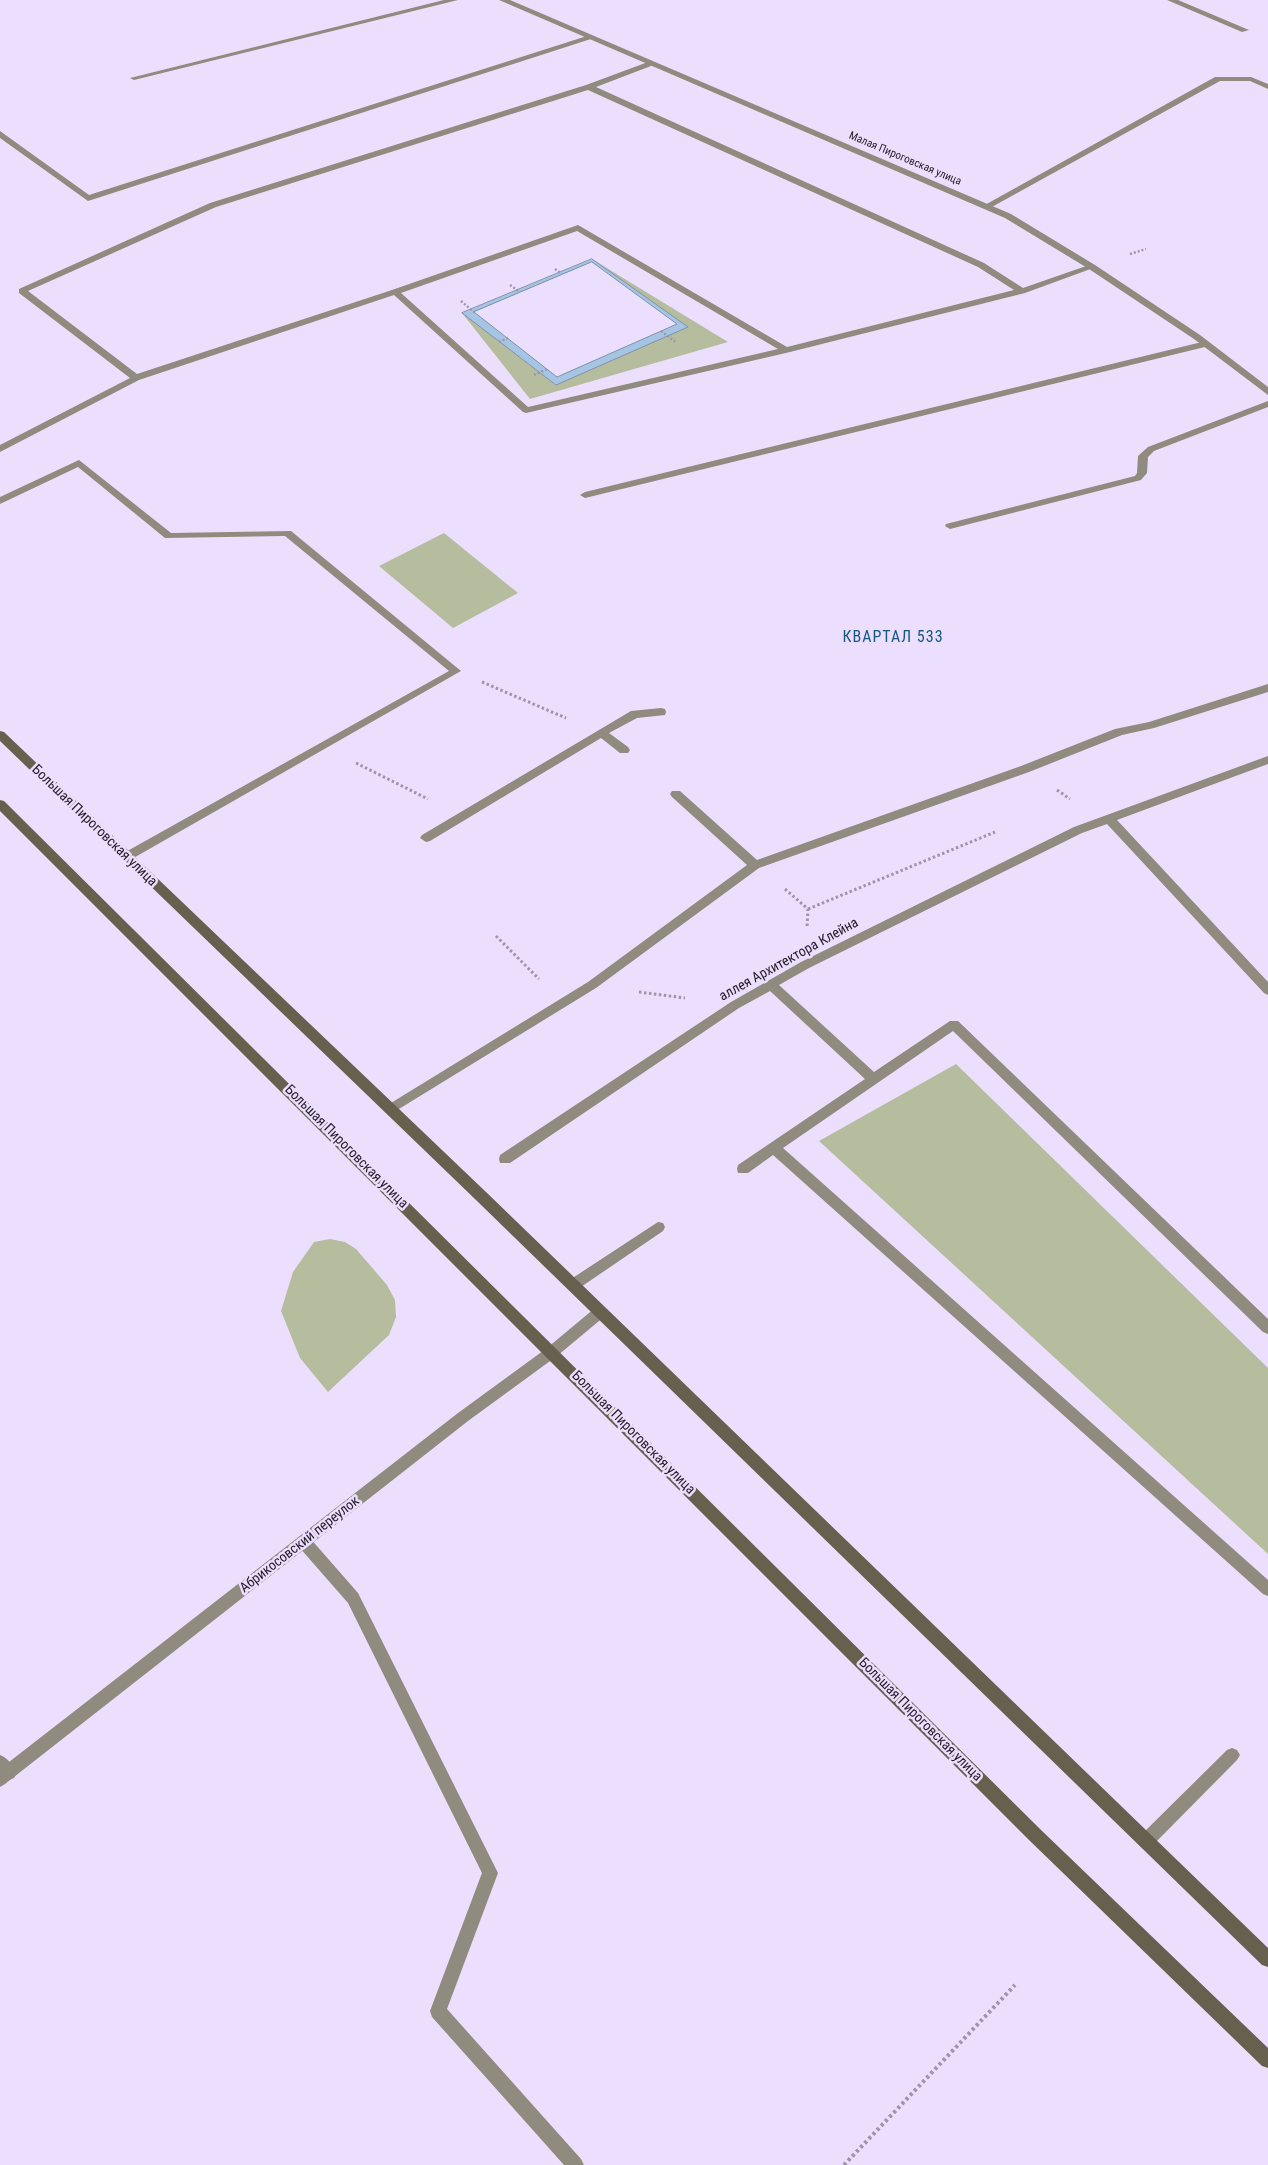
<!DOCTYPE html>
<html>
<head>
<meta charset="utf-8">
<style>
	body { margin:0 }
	canvas { display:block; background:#ecdffd }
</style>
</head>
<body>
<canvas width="1268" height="2165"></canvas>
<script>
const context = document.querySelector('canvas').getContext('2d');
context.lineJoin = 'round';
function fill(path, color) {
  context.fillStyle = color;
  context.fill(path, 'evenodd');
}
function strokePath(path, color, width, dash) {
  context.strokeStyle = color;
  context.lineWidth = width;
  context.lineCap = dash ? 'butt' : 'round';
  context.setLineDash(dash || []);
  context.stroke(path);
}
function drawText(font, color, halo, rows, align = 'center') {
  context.font = font + ' "Roboto Condensed",sans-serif';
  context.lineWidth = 5;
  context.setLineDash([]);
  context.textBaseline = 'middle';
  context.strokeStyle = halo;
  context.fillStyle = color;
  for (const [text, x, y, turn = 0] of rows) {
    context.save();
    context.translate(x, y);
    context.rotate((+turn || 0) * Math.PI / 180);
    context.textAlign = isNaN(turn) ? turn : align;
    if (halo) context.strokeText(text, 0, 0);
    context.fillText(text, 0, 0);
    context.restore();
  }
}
fill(new Path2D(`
	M 592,259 L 728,342 L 530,399 L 462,313 L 556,385 L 687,327 Z
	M 444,533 L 518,593 L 453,628 L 379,566 Z
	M 956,1064 L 1268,1368 L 1268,1554 L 819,1141 Z
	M 330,1239 L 345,1242 L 356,1249 L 387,1285 L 395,1300 L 396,1317 L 389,1335 L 328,1392 L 300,1358 L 281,1311 L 293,1272 L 314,1242 Z`), '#b6bd9e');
const water = new Path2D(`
	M 592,259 L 688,327 L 556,385 L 462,313 ZM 592,262 L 677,324 L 557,377 L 474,312 Z`);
fill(water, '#a6c4e3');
strokePath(water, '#7e91aa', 1);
strokePath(new Path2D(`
	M 1130,254 L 1146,249
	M 555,269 L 562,274
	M 510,285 L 520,292
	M 461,301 L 474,312
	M 661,331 L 677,343
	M 499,342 L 508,338
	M 534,375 L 547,369`), '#9e94ab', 2.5, [2, 2]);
strokePath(new Path2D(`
	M 482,682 L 566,718
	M 356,763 L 428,799
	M 1057,790 L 1070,799
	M 785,889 L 808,909 L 807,927
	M 808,909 L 995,832
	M 496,936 L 539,979
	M 639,992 L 685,998`), '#9e94ab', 3, [2.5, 2.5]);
strokePath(new Path2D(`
	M 844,2165 L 1015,1985`), '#9e94ab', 4, [3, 3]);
fill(new Path2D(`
	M 444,0 L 458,0 L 134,80 L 130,78 Z
	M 1167,0 L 1178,0 L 1249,30 L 1242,32 Z
	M 587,36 L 594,38 L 88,201 L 0,138 L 0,131 L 89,195 Z
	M 648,62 L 652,64 L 651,66 L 596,87 L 984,263 L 1023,288 L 1089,265 L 1095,265 L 1096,267 L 1025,293 L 786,353 L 526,413 L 523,412 L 394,295 L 139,380 L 0,452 L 0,445 L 130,378 L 19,293 L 19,289 L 210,203 L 586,85 ZM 588,90 L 978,267 L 1014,290 L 787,347 L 578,225 L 392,290 L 137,374 L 28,291 L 216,207 ZM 577,231 L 778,349 L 528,407 L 401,293 Z
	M 1215,77 L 1251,77 L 1268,84 L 1268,89 L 1250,81 L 1220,81 L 990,208 L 983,206 Z
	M 1206,341 L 1209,342 L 1209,346 L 585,498 L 580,495 L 585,492 Z
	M 1268,401 L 1268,407 L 1154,451 L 1148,457 L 1147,473 L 1141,480 L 950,529 L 945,526 L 946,524 L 1135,476 L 1137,473 L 1138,456 L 1148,447 Z
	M 79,460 L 171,533 L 291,531 L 461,671 L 130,860 L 122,860 L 120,857 L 122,854 L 449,671 L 285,536 L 165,538 L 78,467 L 0,504 L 0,497 Z
	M 1268,684 L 1268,692 L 1154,728 L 1122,735 L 1029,772 L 759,868 L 596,988 L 394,1112 L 386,1112 L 384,1109 L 386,1106 L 588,982 L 747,865 L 672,797 L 670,794 L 672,791 L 680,791 L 757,860 L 1021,766 L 1115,729 L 1149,722 Z
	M 661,708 L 665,709 L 666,712 L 665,715 L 637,718 L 609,733 L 628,747 L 630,750 L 628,753 L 620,753 L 601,738 L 430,841 L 426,842 L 420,838 L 422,835 L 631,711 Z
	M 1268,756 L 1268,764 L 1117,820 L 1268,982 L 1268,995 L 1264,993 L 1107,824 L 1082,833 L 809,968 L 779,985 L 874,1072 L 950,1021 L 958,1021 L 1268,1319 L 1268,1334 L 1263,1332 L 953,1031 L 783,1148 L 1268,1580 L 1268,1596 L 1263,1594 L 773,1155 L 748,1173 L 738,1173 L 737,1169 L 738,1165 L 865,1079 L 770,991 L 739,1008 L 510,1163 L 500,1163 L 499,1159 L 500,1155 L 731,1002 L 801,962 L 1074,827 Z
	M 658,1222 L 663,1223 L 665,1227 L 663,1231 L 578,1289 L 573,1291 L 568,1289 L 566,1285 L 568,1281 Z
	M 304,1535 L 309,1537 L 358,1593 L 498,1873 L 447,2009 L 581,2159 L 584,2165 L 564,2165 L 432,2017 L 430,2011 L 482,1873 L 348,1603 L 299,1547 L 297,1542 L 299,1537 Z
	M 1232,1748 L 1237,1750 L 1240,1755 L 1237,1760 L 1152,1846 L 1146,1849 L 1140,1846 L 1138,1841 L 1140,1836 L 1227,1750 Z
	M 0,1755 C 8,1758 13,1765 17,1773 L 14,1778 L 9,1780 L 0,1774 Z`), '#8f8b7e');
fill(new Path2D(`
	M 499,0 L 510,0 L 1011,214 L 1095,265 L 1200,335 L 1268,387 L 1268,395 L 1194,339 L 1089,269 L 1005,218 Z
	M 600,1306 L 605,1308 L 607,1312 L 605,1316 L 557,1356 L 468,1421 L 5,1784 L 0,1787 L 0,1769 L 458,1413 L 547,1348 L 595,1308 Z`), '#8f8b7e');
fill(new Path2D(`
	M 0,731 L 4,732 L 486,1192 L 1268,1948 L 1268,1967 L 1262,1965 L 476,1200 L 0,741 Z
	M 0,800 L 4,801 L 1040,1829 L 1268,2048 L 1268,2068 L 1262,2066 L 1028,1839 L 0,811 Z`), '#66614e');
drawText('11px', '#201b26', '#ecdffd', [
	["Малая Пироговская улица",905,159,23]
]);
drawText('14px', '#201b26', '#ecdffd', [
	["Большая Пироговская улица",94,826,44],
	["аллея Архитектора Клейна",789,960,-29],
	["Большая Пироговская улица",346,1147,45],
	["Большая Пироговская улица",633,1433,45],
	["Абрикосовский переулок",300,1545,-38],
	["Большая Пироговская улица",920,1720,45]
]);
context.letterSpacing = '1px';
drawText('16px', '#165685', '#ecdffd', [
	["КВАРТАЛ 533",893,638]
]);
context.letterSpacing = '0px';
</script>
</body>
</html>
